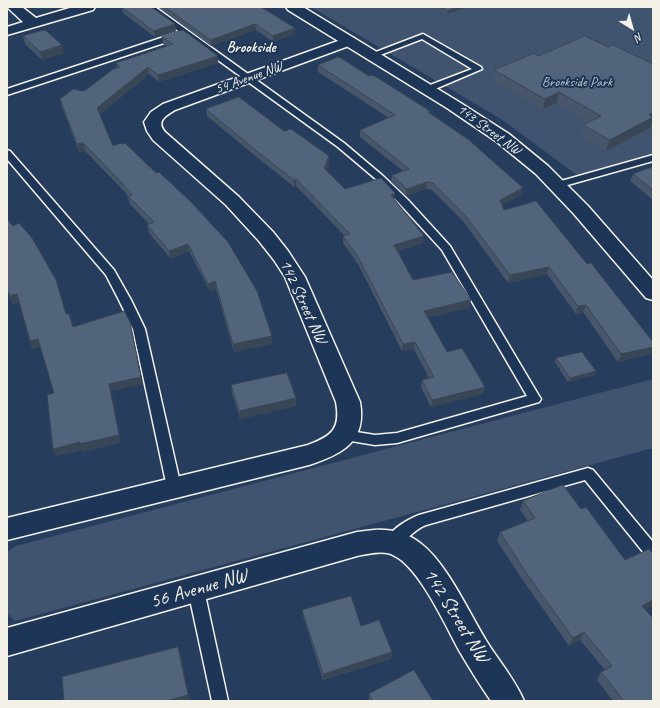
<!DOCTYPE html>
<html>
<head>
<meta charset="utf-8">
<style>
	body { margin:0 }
	#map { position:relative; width:660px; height:708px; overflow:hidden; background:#263d5d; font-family:Caveat,sans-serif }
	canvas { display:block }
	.frame { position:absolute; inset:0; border:8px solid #f4f1e8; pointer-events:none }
	.north { position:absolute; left:612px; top:8px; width:40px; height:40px; -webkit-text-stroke:3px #1d3557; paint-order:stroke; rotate:143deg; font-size:11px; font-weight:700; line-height:16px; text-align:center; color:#f4f1e8 }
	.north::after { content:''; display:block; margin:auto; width:14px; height:18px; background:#f4f1e8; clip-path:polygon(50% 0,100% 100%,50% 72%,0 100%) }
</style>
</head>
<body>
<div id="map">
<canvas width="660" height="708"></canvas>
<div class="frame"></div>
<div class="north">N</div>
</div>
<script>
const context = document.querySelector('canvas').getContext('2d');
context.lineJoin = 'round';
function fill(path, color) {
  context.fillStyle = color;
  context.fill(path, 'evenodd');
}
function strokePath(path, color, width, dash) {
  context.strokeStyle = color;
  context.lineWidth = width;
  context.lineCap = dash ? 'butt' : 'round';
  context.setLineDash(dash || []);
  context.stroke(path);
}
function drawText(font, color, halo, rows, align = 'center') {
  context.font = font + ' Caveat,sans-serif';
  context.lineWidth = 4;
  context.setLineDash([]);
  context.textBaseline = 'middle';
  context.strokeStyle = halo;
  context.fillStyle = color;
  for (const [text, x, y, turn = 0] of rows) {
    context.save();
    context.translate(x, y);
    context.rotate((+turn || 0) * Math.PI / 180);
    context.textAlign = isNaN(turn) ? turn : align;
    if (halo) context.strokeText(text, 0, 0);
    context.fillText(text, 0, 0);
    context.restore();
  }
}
fill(new Path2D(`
	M 311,7 L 653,7 L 653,154 L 577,175 L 501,119 Z
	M 653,379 L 653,448 L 15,621 L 7,613 L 7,552 L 16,546 Z`), '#40546f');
const service = new Path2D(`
	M 146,7 L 155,7 L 344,143 L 383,176 L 408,200 L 450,246 L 539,396 L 541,399 L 539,402 L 397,443 L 375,445 L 339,439 L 337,435 L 339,431 L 344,430 L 375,435 L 397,433 L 527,396 L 442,250 L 400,204 L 377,180 L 338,147 L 182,34 L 182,37 L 7,95 L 7,89 L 176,33 L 181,33 Z
	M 423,34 L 481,67 L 482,69 L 428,92 L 424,89 L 425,87 L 472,69 L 422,39 L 375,57 L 372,57 L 368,55 Z
	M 7,150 L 10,151 L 114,270 L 131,300 L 145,329 L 181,487 L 179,491 L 174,493 L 169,491 L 167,487 L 133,329 L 119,300 L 106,275 L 7,159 Z
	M 653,155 L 653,161 L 557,188 L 552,185 L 554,183 Z
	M 588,468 L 593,470 L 653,542 L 653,560 L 648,558 L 585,480 L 426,525 C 412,530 405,544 392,548 L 387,547 L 385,542 C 391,529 407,520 419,515 Z
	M 196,583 L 201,585 L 204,590 L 228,701 L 212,701 L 188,590 L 191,585 Z`);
const minor = new Path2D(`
	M 349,37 L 354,38 L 356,41 L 354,44 L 175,110 C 165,116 156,121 165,132 L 239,197 L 273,232 L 288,251 L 305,277 L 360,402 C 367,442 342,454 309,465 L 7,540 L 7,518 L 308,445 C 332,436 341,429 336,402 L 285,277 L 274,260 L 259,241 L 226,205 L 153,140 L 147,131 L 144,122 L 151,112 L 163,104 Z
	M 374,530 C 391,529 407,533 420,543 C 447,563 469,613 487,642 C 499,661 515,680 524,701 L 491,701 C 480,685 470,669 460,652 C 446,627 419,566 393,555 C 383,550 368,554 357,556 L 7,656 L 7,628 L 357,532 Z`);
const tertiary = new Path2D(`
	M 7,7 L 22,7 L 36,18 L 73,7 L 95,7 L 93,10 L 7,35 L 7,27 L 23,22 Z
	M 286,7 L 303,7 L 459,102 L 509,134 L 548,166 L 588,206 L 653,280 L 653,300 L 646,298 L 574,214 L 536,174 L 497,142 L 447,108 L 288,10 Z`);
strokePath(service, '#f4f1e8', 3);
strokePath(minor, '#f4f1e8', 3);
strokePath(tertiary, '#f4f1e8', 3);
fill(service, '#1d3557');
fill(minor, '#1d3557');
fill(tertiary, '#1d3557');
fill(new Path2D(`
	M 122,7 L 176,31 L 155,37 L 123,13 Z
	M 158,7 L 261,7 L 295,28 L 295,34 L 273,42 L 256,30 L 211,46 Z
	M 434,7 L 467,7 L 447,14 Z
	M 23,36 L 64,53 L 42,60 L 25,44 Z
	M 162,37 L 218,56 L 218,63 L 159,82 L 149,74 L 99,115 L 113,146 L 272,344 L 234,352 L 216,289 L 210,291 L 189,251 L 171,259 L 149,233 L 147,225 L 149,224 L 130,204 L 128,197 L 126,194 L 125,192 L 85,151 L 79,152 L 62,107 L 60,99 L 86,90 L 117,68 L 116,63 L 167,46 L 163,44 Z
	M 608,47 L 653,64 L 653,122 L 652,122 L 650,128 L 606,151 L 580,136 L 583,125 L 589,122 L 557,103 L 543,109 L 492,81 L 494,70 L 538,56 Z
	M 318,65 L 369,76 L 430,111 L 430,114 L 521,195 L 502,205 L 504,210 L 587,264 L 653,342 L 653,353 L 618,362 L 583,312 L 576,314 L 547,274 L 508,283 L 463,221 L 432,190 L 426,189 L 406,196 L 391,182 L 392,175 L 403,171 L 360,137 L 360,130 L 389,118 L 318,72 Z
	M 206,109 L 284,131 L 329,156 L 329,164 L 326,170 L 345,189 L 395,193 L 394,199 L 423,243 L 398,251 L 413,280 L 469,308 L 428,317 L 447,352 L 483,394 L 431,407 L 421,387 L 422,380 L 429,378 L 414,349 L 402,351 L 358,264 L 343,243 L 343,236 L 344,235 L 296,186 L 294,187 L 259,159 L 207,116 Z
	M 653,167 L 653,200 L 630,181 L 633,174 Z
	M 7,219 L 73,327 L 143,384 L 111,391 L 121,442 L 82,452 L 82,450 L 56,456 L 53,449 L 54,393 L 40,346 L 32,349 L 30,341 L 19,302 L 13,304 L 7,291 Z
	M 556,358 L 595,375 L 568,382 L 555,362 Z
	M 231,385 L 296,398 L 296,406 L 240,419 L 232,393 Z
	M 523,501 L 646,610 L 653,701 L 613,701 L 597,680 L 601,672 L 605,670 L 580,640 L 569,646 L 522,579 L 497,541 L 500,532 L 528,521 L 520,510 Z
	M 302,610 L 361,626 L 391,659 L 323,680 L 303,616 Z
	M 369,694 L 433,701 L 369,701 Z`), '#47566a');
fill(new Path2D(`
	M 457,7 L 467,7 L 447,14 L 448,11 Z
	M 175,24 L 176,31 L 155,37 L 154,31 Z
	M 255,24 L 256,30 L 211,46 L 211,40 Z
	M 295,28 L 295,34 L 273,42 L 273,36 Z
	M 62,45 L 64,53 L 42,60 L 40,52 Z
	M 218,56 L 218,63 L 159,82 L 158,75 Z
	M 148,67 L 149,74 L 98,116 L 97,108 Z
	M 559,92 L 557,103 L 543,109 L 545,99 Z
	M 653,112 L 653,122 L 652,122 L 650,128 L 606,151 L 610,140 Z
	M 83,143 L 85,151 L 79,152 L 77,144 Z
	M 329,156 L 329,164 L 324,175 L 324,168 Z
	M 296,179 L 296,186 L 294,187 L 294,180 Z
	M 427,182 L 426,189 L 406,196 L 407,189 Z
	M 523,188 L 521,195 L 498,207 L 500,200 Z
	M 395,193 L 394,200 L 391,195 Z
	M 424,236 L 423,243 L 394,252 L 394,245 Z
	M 188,244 L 189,251 L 171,259 L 169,251 Z
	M 549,267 L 547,274 L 508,283 L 510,275 Z
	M 215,281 L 216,289 L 210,291 L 208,284 Z
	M 17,294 L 19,301 L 13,304 L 10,296 Z
	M 471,300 L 469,308 L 423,318 L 424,311 Z
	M 586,305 L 583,312 L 576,314 L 578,306 Z
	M 130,322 L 143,384 L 111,391 L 121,442 L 82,452 L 82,450 L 56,456 L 53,449 L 109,384 Z
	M 272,336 L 272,344 L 234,352 L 233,344 Z
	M 38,339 L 41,346 L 32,349 L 30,341 Z
	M 415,342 L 414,349 L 402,351 L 403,344 Z
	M 653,347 L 653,353 L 618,362 L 621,354 Z
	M 596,371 L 595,375 L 568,382 L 570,378 Z
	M 485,387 L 483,394 L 431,407 L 432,400 Z
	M 296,398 L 296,406 L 240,419 L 239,411 Z
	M 653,600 L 653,606 L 638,614 L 642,606 Z
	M 584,632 L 580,640 L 569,646 L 573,638 Z
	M 178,647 L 181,656 L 190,701 L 166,701 Z
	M 392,652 L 391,659 L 323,680 L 323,674 Z`), '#394656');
const building = new Path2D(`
	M 122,7 L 151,7 L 175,24 L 154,31 Z
	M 165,7 L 261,7 L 295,28 L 273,36 L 255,24 L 211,40 Z
	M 441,7 L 457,7 L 448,11 Z
	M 45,30 L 62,45 L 40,52 L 23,36 Z
	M 183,30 L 218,56 L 158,75 L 148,67 L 97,108 L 113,146 L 120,143 L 122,144 L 125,143 L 156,173 L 159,172 L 191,202 L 228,242 L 257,291 L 272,336 L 233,344 L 215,281 L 208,284 L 188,244 L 169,251 L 147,225 L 154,222 L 128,196 L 132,195 L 124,186 L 125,186 L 83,143 L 77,144 L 60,99 L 73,89 L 82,91 L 86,90 L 113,69 L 120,67 L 116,63 L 173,44 L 162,37 Z
	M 585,36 L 608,47 L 613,45 L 653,64 L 653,112 L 649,115 L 653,117 L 610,140 L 583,125 L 601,116 L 559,92 L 545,99 L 494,70 L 534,53 L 538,56 Z
	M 339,57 L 369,76 L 373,75 L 430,111 L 428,112 L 469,140 L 523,188 L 500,200 L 504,210 L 536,201 L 587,264 L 591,263 L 653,342 L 653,347 L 621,354 L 586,305 L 578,306 L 549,267 L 510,275 L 464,214 L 433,183 L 427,182 L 407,189 L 392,175 L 409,169 L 360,130 L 395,115 L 318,65 Z
	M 239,97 L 284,131 L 291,129 L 329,156 L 324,168 L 345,189 L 381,178 L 395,193 L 391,195 L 424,236 L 394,245 L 413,280 L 452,272 L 471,300 L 424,311 L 447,352 L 462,348 L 485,387 L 432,400 L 422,380 L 434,377 L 415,342 L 403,344 L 358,257 L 343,236 L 350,234 L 296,179 L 294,180 L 258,152 L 206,109 Z
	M 653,167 L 653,190 L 633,174 Z
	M 7,219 L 13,226 L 19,223 L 32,238 L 56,280 L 66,314 L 69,314 L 73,327 L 124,311 L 130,322 L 141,377 L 109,384 L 119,435 L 80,444 L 80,442 L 53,449 L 47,395 L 54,393 L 38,339 L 30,341 L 17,294 L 10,296 L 7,290 Z
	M 582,352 L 596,371 L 570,378 L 556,358 Z
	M 287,373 L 296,398 L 239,411 L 231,385 Z
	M 563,485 L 581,509 L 586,507 L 625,560 L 649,549 L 653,554 L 653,600 L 642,606 L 653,618 L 653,701 L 624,701 L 601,672 L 612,666 L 584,632 L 573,638 L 525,571 L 500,532 L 535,518 L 523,501 Z
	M 351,596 L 361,626 L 379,620 L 392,652 L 323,674 L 302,610 Z
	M 178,647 L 188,695 L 166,701 L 64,701 L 62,677 Z
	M 414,670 L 433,701 L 373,701 L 369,694 Z`);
fill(building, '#52647b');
strokePath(building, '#394656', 1);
drawText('14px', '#f4f1e8', '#1d3557', [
	["54 Avenue NW",249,78,-20],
	["143 Street NW",489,130,36]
]);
drawText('14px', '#bec2c4', '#1d3557', [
	["Brookside Park",577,82]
]);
drawText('bold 15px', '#f4f1e8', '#1d3557', [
	["Brookside",251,48]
]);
drawText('17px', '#f4f1e8', '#1d3557', [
	["142 Street NW",303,302,65]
]);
drawText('20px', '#f4f1e8', '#1d3557', [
	["56 Avenue NW",199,589,-16],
	["142 Street NW",456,616,58]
]);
</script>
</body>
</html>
